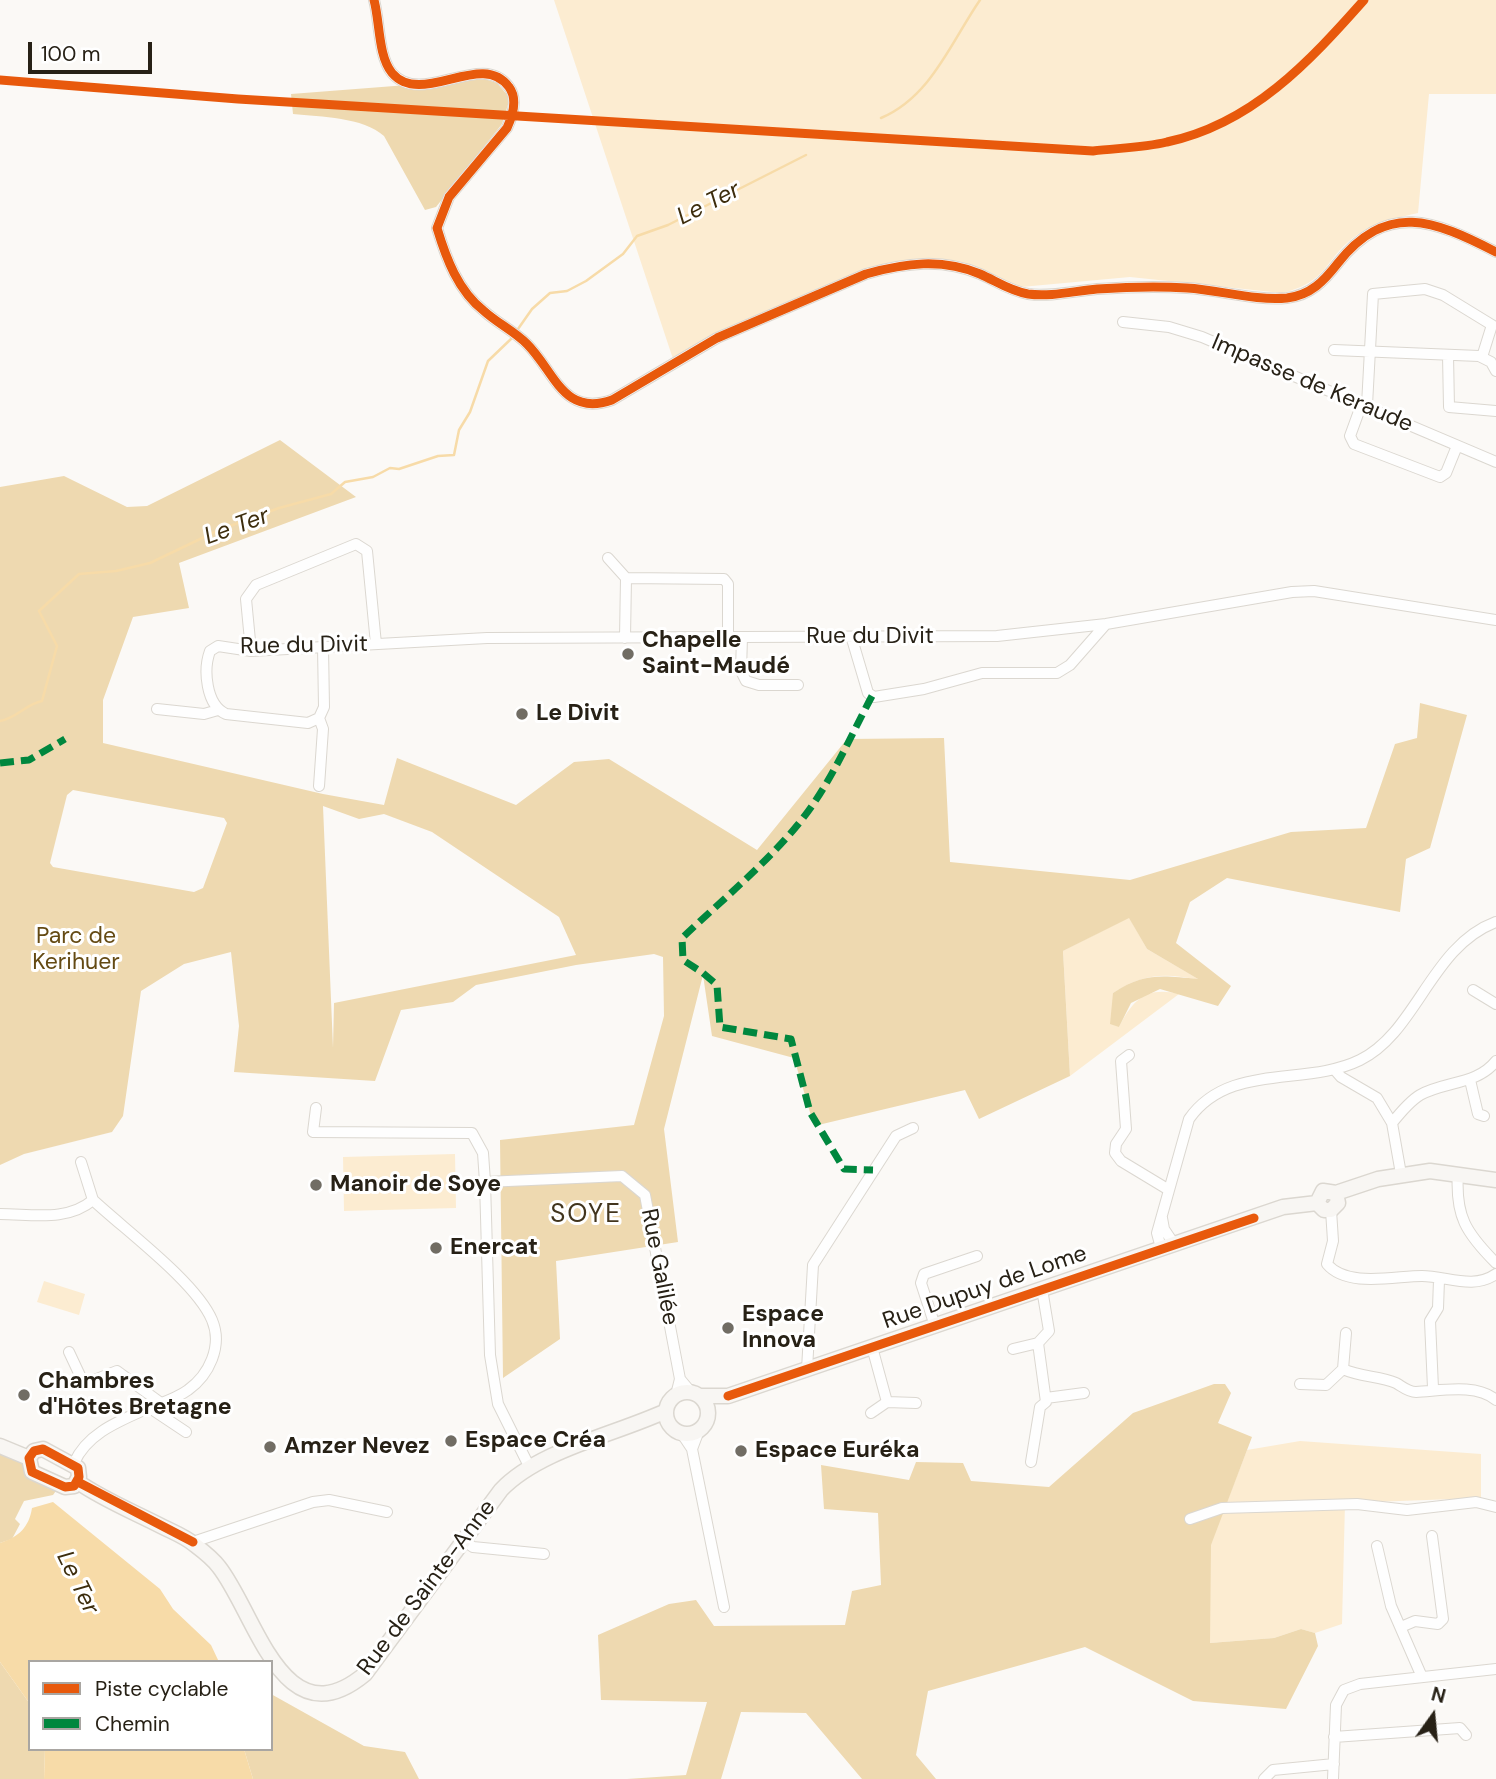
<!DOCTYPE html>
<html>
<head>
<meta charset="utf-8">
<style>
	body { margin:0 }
	#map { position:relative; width:1496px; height:1779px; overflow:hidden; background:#fbf9f6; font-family:"DM Sans",sans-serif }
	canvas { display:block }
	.legend { position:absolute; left:28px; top:1660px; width:245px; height:91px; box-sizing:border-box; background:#fff; border:2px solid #a9a6a2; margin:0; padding:9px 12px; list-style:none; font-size:21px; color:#272116 }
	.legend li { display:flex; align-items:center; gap:14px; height:35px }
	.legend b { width:35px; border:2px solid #a9a6a2 }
	.north { position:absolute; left:1398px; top:1681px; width:70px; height:70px; -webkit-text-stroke:5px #fff; paint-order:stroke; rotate:15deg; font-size:19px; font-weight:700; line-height:28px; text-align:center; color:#272116 }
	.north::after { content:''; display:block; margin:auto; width:24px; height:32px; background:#272116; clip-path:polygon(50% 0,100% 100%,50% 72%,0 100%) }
	.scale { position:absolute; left:28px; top:42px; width:124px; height:32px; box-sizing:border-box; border:4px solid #272116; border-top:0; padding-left:9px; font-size:21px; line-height:24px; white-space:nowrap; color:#272116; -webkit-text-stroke:5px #fff; paint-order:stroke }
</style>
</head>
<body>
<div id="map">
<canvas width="1496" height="1779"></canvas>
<ul class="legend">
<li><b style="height:9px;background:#e8590c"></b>Piste cyclable</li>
<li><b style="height:9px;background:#00873e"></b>Chemin</li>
</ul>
<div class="north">N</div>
<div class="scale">100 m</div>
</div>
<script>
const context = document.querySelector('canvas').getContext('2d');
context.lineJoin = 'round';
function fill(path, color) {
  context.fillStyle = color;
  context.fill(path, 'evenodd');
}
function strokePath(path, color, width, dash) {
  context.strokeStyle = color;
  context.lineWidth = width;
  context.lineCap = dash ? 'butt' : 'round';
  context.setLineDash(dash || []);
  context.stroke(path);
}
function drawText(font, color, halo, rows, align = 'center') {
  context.font = font + ' "DM Sans",sans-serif';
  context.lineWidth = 6;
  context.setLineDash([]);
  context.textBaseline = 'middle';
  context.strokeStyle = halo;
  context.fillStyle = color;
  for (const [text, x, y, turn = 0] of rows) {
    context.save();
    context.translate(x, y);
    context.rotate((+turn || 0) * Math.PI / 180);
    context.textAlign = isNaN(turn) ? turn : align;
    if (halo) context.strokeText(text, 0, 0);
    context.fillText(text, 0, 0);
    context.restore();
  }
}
fill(new Path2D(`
	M 554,0 L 1496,0 L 1496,94 L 1429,94 L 1418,213 C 1397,218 1375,222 1357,235 C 1324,258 1330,282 1282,293 L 1130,277 L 1021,287 L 957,262 L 942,260 L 891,262 L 866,270 L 673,359 Z
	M 1129,917 L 1147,949 L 1200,980 C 1165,973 1144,973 1113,993 L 1119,1027 C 1133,999 1147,986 1179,994 L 1070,1076 L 1063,951 Z
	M 455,1154 L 456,1208 L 344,1211 L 343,1157 Z
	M 44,1281 L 85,1294 L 79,1315 L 37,1302 Z
	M 1300,1441 L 1481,1454 L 1481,1498 L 1345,1503 L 1342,1624 L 1315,1633 L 1301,1629 L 1274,1638 L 1210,1643 L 1210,1545 L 1247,1450 Z`), '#fcecd1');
fill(new Path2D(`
	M 485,79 L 497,83 L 510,98 L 502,124 L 436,207 L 425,210 L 384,136 C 363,117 321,117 293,114 L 291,94 Z
	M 280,440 L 356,497 L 179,563 L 189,608 L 133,617 L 103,700 L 103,743 L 323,794 L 384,805 L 397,758 L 516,805 L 574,762 L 609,759 L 757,850 L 847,739 L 944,738 L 950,862 L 1130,880 L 1291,832 L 1366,828 L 1395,744 L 1417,738 L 1420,703 L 1467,715 L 1430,848 L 1406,859 L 1400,912 L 1227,878 L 1190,902 L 1176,943 L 1231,986 L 1218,1006 L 1160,989 L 1131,1003 L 1119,1027 L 1110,1024 L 1113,993 C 1145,972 1163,976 1198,979 L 1147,949 L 1129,918 L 1063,951 L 1070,1076 L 979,1119 L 965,1090 L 814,1126 L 794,1058 L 712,1036 L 703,975 L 664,1129 L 678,1242 L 556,1261 L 560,1339 L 503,1378 L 500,1140 L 634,1125 L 664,1016 L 663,957 L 654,954 L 576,965 L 476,985 L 453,1002 L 401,1010 L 375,1081 L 234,1072 L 239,1026 L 231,952 L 184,964 L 141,991 L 123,1116 L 112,1132 L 24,1154 L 0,1165 L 0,487 L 64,476 L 127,507 L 147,506 ZM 73,790 L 224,818 L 227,823 L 203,888 L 194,892 L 53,867 L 50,863 L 67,795 ZM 323,806 L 359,819 L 384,814 L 432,832 L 559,917 L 576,955 L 334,1003 L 333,1048 Z
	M 1214,1384 L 1225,1384 L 1231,1393 L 1218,1423 L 1252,1437 L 1211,1545 L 1210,1643 L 1274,1638 L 1301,1629 L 1315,1633 L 1318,1646 L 1286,1709 L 1193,1701 L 1085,1647 L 928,1691 L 916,1755 L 936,1779 L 862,1779 L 806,1713 L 741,1712 L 721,1779 L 627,1779 L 686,1775 L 707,1702 L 601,1700 L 598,1635 L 669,1604 L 696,1600 L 714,1626 L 845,1625 L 852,1591 L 881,1585 L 878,1513 L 824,1509 L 821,1465 L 909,1480 L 916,1462 L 963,1463 L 971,1481 L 1049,1487 L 1133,1413 Z
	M 0,1451 L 25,1461 L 58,1488 L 53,1495 L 24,1501 L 15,1519 L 20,1524 L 12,1539 L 0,1543 Z
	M 0,1662 L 30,1704 L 30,1749 L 45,1749 L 44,1779 L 0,1779 Z
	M 271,1694 L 364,1746 L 405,1752 L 419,1779 L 253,1779 L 244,1749 L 271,1749 Z`), '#eed9b0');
fill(new Path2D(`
	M 53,1502 L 160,1589 L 173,1609 L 211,1645 L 219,1662 L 30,1662 L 30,1704 L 0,1662 L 0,1543 C 19,1537 29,1527 32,1508 Z
	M 45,1749 L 244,1749 L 253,1779 L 44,1779 Z`), '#f7dba8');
strokePath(new Path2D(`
	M 881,118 C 931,97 951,42 980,0
	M 518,329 L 532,309 L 550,293 L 567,291 L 586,281 L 623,254 L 637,236 L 668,225 L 806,155
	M 0,721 C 17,718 26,704 42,701 L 57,646 L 39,611 L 79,574 L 116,571 L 150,563 L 219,530 L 279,508 L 331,494 L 345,482 L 373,477 L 390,468 L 399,469 L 438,456 L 454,455 L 459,430 L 470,412 L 488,361 L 512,338`), '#f7dba8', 2.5);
const street = new Path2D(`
	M 374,0 C 380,22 378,56 392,73 C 422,108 482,49 509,87 C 518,99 513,115 507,128 L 449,197 L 437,228 C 446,258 458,291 484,311 C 497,323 514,331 527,344 C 555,372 563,417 612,400 L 717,338 L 866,274 C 905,263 942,258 980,274 C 996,281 1010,291 1028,294 C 1051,297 1074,291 1097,289 C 1127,287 1157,286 1187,288 C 1220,290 1255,301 1287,298 C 1311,295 1324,281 1338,263 C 1387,201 1434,220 1496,252
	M 1123,322 L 1169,327 L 1202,337 L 1496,462
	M 1334,350 L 1479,356 L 1491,362 L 1496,371
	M 1448,355 L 1449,407 L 1496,411
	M 1362,403 L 1350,436 L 1354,444 L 1440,477 L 1446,473 L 1457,446
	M 1367,405 L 1373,294 L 1425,289 L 1443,295 L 1492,325 L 1482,357
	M 608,558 L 626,578
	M 742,637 L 741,671 L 746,681 L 759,685 L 798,685
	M 625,638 L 626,578 L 724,579 L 728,584 L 728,636
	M 852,639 L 868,693 L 874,697 L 924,689 L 982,673 L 1057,673 L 1070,665 L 1106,624
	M 323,647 L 324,707 L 319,718 L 308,723 L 226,714 C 206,705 203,670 210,651 L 218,646 L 251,651 L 487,638 L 997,636 L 1106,624 L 1292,592 L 1314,591 L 1496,620
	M 251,651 L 246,599 L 256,585 L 356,544 L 367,551 L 376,644
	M 157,709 L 204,714 L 218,710
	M 319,786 L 323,729 L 319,718
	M 1473,990 L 1496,1004
	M 1129,1055 L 1121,1061 L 1126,1129 L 1116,1144 L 1115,1153 L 1121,1161 L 1169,1190
	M 1334,1069 L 1341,1077 L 1377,1098 L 1392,1123
	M 1470,1080 L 1478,1114 L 1484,1116
	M 316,1108 L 313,1132 L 472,1133 L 483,1153 L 485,1182 L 622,1176 L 645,1195 L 680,1379 L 690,1391
	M 81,1162 L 93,1200
	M 1458,1173 C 1455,1216 1466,1233 1496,1263
	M 1401,1174 L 1392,1123 C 1400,1113 1410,1101 1420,1095 C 1445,1081 1477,1085 1496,1061
	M 485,1182 L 490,1355 L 498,1404 L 529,1466
	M 1331,1210 L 1333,1241 L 1327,1264 C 1347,1288 1395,1276 1422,1276 C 1447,1276 1473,1290 1496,1274
	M 0,1214 C 32,1214 67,1222 93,1200 C 125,1230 196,1282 212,1320 C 223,1346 209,1375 188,1390 C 176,1399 158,1404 144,1410 C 117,1422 87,1434 74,1463
	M 1162,1218 L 1164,1229 L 1174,1244
	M 1161,1248 L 1157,1233 L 1189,1119 C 1229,1062 1305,1087 1360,1060 C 1417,1032 1431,946 1496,922
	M 935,1326 L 921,1283 L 924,1274 L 977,1256
	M 1013,1349 L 1038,1343
	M 69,1352 L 84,1384 L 117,1371 L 161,1403
	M 807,1369 L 813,1265 L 896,1136 L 913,1128
	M 1343,1369 L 1346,1333
	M 1300,1384 L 1326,1385 L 1343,1369 C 1360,1377 1380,1376 1396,1383 C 1403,1387 1408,1392 1416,1392 C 1440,1391 1476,1383 1496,1400
	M 1433,1388 L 1430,1321 L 1438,1308 L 1439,1280
	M 676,1395 L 680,1379
	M 1046,1398 L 1084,1393
	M 887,1402 L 916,1403
	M 150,1408 L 186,1432
	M 871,1413 L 887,1402 L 872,1347
	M 682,1434 L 692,1449 L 724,1607
	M 692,1449 L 698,1433
	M 1031,1462 L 1040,1407 L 1046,1402 L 1038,1343 L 1049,1331 L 1042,1289
	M 1190,1519 L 1222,1508 L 1357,1504 L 1407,1510 L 1476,1502 L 1496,1507
	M 464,1541 L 473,1547 L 544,1554
	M 193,1542 L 313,1502 L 329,1500 L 387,1512
	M 1377,1546 L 1391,1606 L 1422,1677
	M 1401,1627 L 1415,1621 L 1438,1624 L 1443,1619 L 1432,1536
	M 1334,1737 L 1460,1728 L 1466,1735
	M 1264,1779 L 1273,1770 L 1334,1764
	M 1333,1779 L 1336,1705 L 1344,1690 L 1360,1684 L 1496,1669`);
const secondary = new Path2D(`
	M 1317,1203 L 1323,1191 L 1336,1193 L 1378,1179 L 1430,1171 L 1496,1180
	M666 1413a21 21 0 1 1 42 0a21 21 0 1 1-42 0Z
	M 700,1396 L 728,1396 L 1283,1207 L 1317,1203 L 1324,1210 L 1331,1210 L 1338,1203 L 1336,1193
	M 0,1446 L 29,1458
	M 43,1449 L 78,1468 L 79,1477 L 74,1486 L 65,1487 L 32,1472 L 29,1458 L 34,1451 Z
	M 78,1482 C 104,1500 134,1512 163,1527 C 173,1532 186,1537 195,1545 C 203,1551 213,1559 219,1567 C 256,1614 283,1742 365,1674 L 501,1490 C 539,1450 614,1435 666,1411`);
strokePath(street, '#dbd7d0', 12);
strokePath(secondary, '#dbd7d0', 17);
strokePath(street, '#fefefe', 10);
strokePath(secondary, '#f8f6f3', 14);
strokePath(new Path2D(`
	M 872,696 C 849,739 831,783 800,822 C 767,863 721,901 682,938 L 683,960 L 703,973 L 717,985 L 720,1027 L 791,1039 L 810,1112 L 844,1169 L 873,1170
	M 0,763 L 29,760 L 65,739`), '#00873e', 7, [14, 7]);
strokePath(new Path2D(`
	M 374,0 C 380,22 378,56 392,73 C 422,108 482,49 509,87 C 518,99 513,115 507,128 L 449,197 L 437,228 C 446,258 458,291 484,311 C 497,323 514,331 527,344 C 555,372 563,417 612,400 L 717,338 L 866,274 C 905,263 942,258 980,274 C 996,281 1010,291 1028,294 C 1051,297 1074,291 1097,289 C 1127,287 1157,286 1187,288 C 1220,290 1255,301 1287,298 C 1311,295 1324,281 1338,263 C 1387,201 1434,220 1496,252
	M 0,80 L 238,99 L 1093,151 C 1117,148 1143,148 1167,142 C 1252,124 1309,62 1364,0
	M 728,1396 L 1254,1218
	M 43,1449 L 78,1468 L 79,1477 L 74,1486 L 65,1487 L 32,1472 L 29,1458 L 34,1451 Z
	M 78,1482 L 193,1542`), '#e8590c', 9);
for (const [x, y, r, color] of [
	[628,654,7,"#716d64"],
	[522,714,7,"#716d64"],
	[316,1185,7,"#716d64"],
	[436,1248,7,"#716d64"],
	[728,1328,7,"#716d64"],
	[24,1395,7,"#716d64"],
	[451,1441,7,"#716d64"],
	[270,1447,7,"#716d64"],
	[741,1451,7,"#716d64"]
]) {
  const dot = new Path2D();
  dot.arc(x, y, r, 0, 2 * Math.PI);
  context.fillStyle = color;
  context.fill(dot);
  strokePath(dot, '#fff', 2.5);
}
drawText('23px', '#272116', '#fff', [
	["Impasse de Keraude",1312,384,23],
	["Rue du Divit",870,637],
	["Rue du Divit",304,646,-1],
	["Rue Galilée",659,1267,79],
	["Rue Dupuy de Lome",985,1288,-19],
	["Rue de Sainte-Anne",427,1588,-53]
]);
drawText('bold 23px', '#272116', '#fff', [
	["Chapelle",642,641],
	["Saint-Maudé",642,667],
	["Le Divit",536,714],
	["Manoir de Soye",330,1185],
	["Enercat",450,1248],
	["Espace",742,1315],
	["Innova",742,1341],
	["Chambres",38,1382],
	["d'Hôtes Bretagne",38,1408],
	["Espace Créa",465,1441],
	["Amzer Nevez",284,1447],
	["Espace Euréka",755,1451]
], 'left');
drawText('23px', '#644a13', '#fff', [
	["Parc de",76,937],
	["Kerihuer",76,963]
]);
drawText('italic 24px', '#3d2d0d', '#fff', [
	["Le Ter",709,204,-27],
	["Le Ter",237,527,-20],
	["Le Ter",77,1583,64]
]);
context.letterSpacing = '2px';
drawText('26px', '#42351d', '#fff', [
	["SOYE",586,1215]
]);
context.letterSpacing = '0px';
</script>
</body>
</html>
